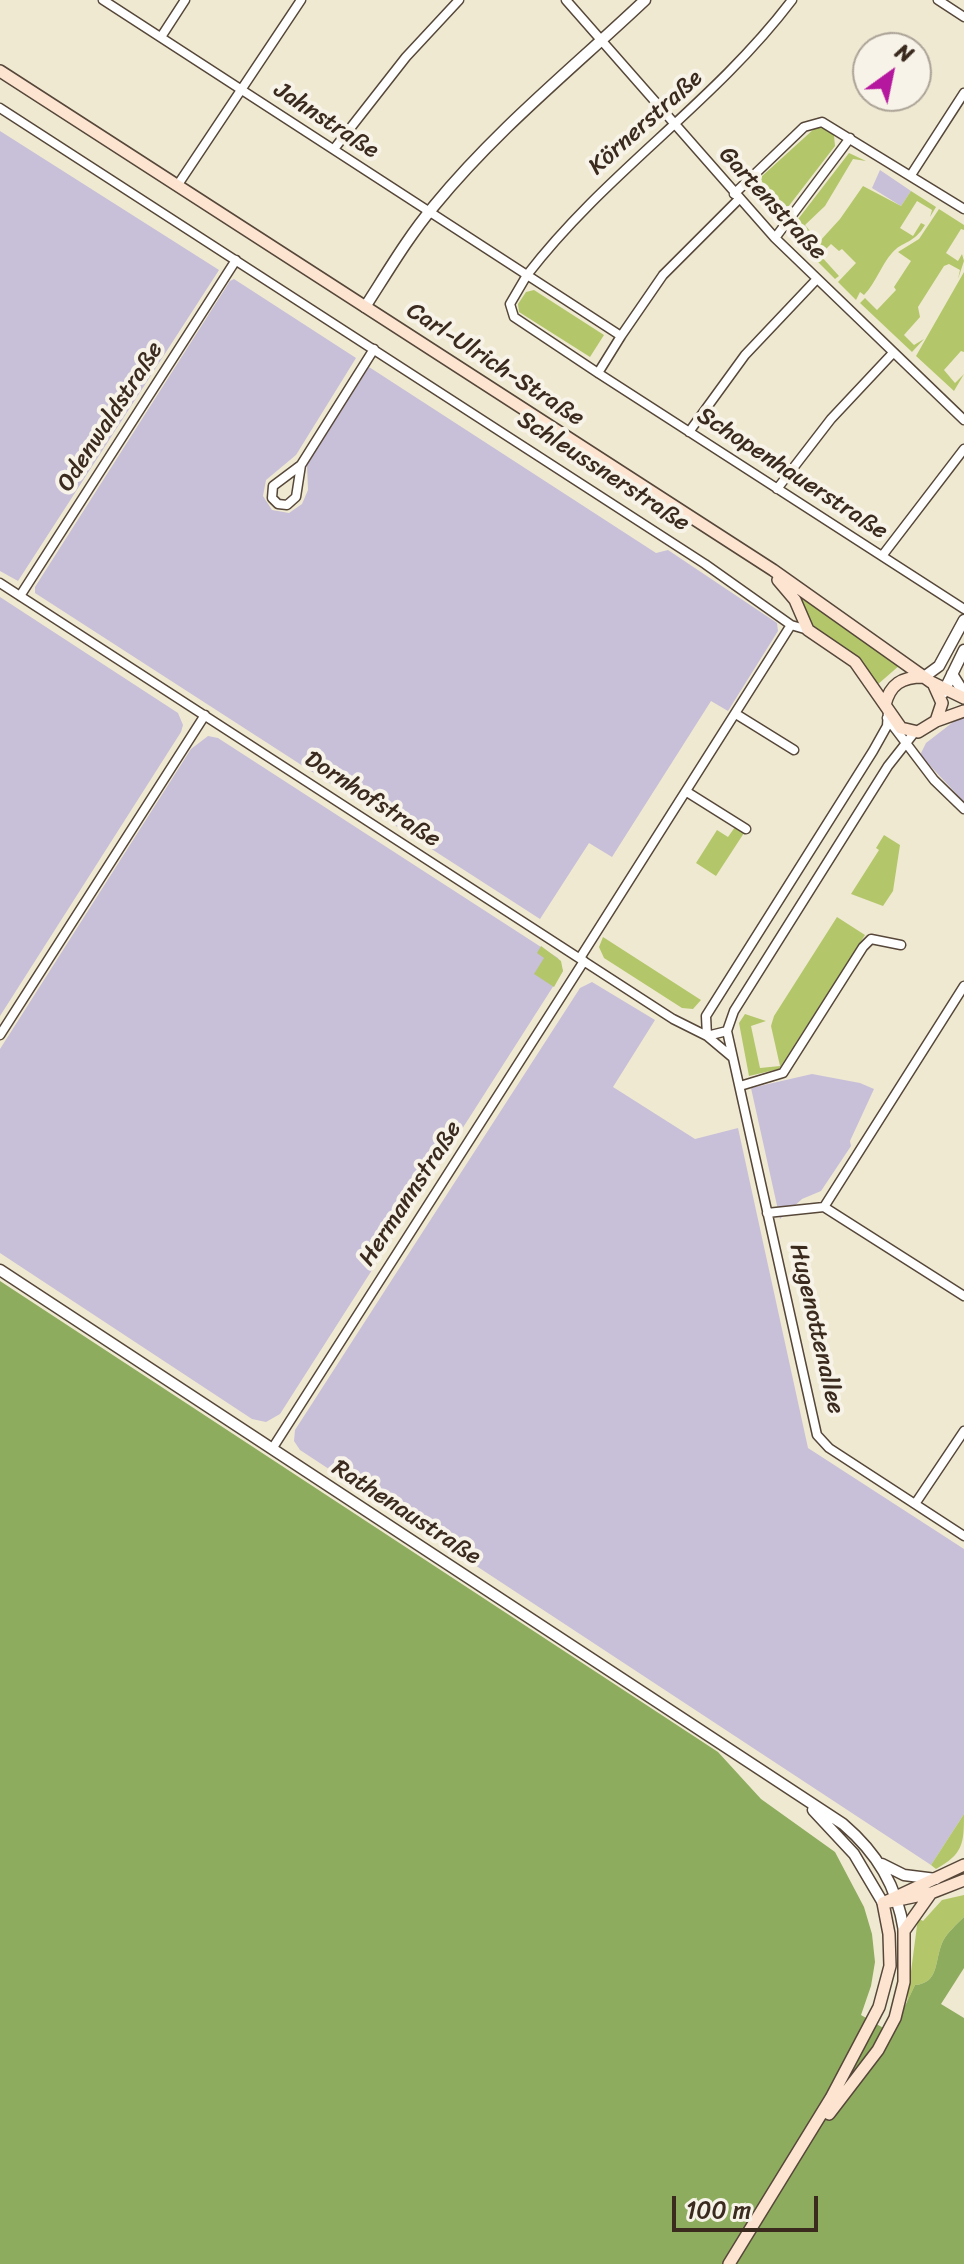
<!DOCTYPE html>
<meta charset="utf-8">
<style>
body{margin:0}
#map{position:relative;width:964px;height:2264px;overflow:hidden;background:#efe9d2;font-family:Sriracha,sans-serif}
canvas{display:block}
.north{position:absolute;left:852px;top:32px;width:80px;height:80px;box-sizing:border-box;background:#f7f3e8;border:2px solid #aca397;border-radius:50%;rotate:33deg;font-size:22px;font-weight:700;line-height:32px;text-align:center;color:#3b2a1e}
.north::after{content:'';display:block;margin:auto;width:28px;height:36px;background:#b5179e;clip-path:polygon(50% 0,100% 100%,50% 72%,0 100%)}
.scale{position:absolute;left:672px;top:2196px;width:146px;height:36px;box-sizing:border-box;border:4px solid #3b2a1e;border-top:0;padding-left:10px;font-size:24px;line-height:28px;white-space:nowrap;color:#3b2a1e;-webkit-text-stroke:6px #f7f3e8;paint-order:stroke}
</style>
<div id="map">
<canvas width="964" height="2264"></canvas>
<div class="north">N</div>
<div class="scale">100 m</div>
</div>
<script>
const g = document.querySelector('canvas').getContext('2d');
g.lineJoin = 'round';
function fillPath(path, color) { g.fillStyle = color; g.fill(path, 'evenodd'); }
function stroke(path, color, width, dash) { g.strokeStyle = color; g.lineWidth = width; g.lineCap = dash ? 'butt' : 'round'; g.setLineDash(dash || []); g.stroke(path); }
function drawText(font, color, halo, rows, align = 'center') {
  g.font = font + ' Sriracha,sans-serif'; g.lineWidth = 8; g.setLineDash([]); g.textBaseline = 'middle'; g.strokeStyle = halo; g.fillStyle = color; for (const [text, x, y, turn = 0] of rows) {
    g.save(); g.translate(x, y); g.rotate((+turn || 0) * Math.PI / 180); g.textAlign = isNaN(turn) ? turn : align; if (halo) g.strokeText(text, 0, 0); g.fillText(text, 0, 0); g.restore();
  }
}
const industrial = new Path2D(`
 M0,131L219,270L18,581L0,571Z
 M880,170L911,191L901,206L872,188Z
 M234,279L356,358L296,455L266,480L263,496L272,510L289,513L302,504L308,490L307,465L369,367L656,553L668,550L777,623L778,631L728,711L711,701L612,857L589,843L540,919L35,593V587L230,281Z
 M0,597L178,713L183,725L181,732L0,1016Z
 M964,718V802L920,755L926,743L957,719Z
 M208,736L218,738L558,958L563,971L280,1414L266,1422L252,1419L0,1253V1049L191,749Z
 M592,982L655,1020L613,1087L695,1139L738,1128L808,1448L964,1549V1814L931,1865L300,1450L294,1441L295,1430L580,988Z
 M812,1074L860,1083L874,1089L850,1141L851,1146L821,1191L802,1199L780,1219L751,1088Z`);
const green = new Path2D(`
 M815,128H823L834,135L835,146L778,220L750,191V187Z
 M849,153L866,161L853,159L825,206L805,225L817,239H813L806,249L792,235L800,234L799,229L792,227Z
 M863,186L901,206L911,191L936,207L930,217L932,210L917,201L900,228L913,236L921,223L925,225C914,244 902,241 892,253C881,265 876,283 864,295L860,292L856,300L838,282L856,263L842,249L839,251L831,244L820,255L839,276L835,279L809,253L840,219Z
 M939,209L964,225V230L961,229L946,253L958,261L962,254L964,261L958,279L960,270L949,264L944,266L918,307L920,317L904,335L914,345L924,339L912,352L860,303L865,298L877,310L896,290L894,287L911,261L898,252L919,239Z
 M964,272V352L961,351L944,370L955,383L964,374L954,391L916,356Z
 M534,290L604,335L590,357L519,312L518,304L526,292Z
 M803,598L900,665L877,685L815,630L800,600Z
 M735,827L744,833L716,876L696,863L717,830L728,837Z
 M884,835L900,845L893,891L883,906L851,894L879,850L876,848Z
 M837,917L865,935L779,1069L749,1076L739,1023L745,1014L766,1021L751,1026L760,1068L780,1066L771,1026L774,1016Z
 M603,937L701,1000L693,1009L682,1008L604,958L599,947Z
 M541,946L561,961L563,971L554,987L534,974L544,958L537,953Z
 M964,1814C964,1844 963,1854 936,1869L931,1865Z
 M964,1895V1917C957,1924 947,1933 943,1941C934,1960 940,1983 915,1985L907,2002L918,1918L923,1921L942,1900Z`);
const forest = new Path2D(`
 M0,1281L718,1752L761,1799L835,1852L864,1907L872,1934L875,1962L871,1986L861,2015L892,2033L915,1985C940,1983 934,1960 943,1941C947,1933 957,1924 964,1917V1968L941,2004L964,2018V2264H0Z`);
const minor = new Path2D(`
 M103,0L527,275C606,172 714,103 792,0
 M566,0L775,238L964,420
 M938,0L964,17
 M161,37L185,0
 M0,108L705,564L791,625L808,630
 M334,149L406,57L459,0
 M911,175L964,93
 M177,186L301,0
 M734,194L804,127L822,122L964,209
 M775,238L850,138
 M527,275L621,336L598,373L514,317L510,304Z
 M621,336L663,275L739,199
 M598,373L964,609
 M689,432L745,355L816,280
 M301,465L296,497L287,505L278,504L272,498L273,486L301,465L374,349
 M777,489L831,419L892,354
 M882,556L964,449
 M0,583L673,1019L707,1036L727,1031
 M20,596L236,260
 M736,714L794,750
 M887,718L934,780L964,809
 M914,733L888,766L734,1011L727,1031L817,1435L829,1448L964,1536
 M687,792L746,829
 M580,958L791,625
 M0,1035L205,715
 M732,1057L707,1036L706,1016L873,751L887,726L888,711
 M740,1086L783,1073L863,947L871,939L901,945
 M824,1207L964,986
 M767,1213L824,1207L964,1296
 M272,1449L584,961
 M915,1504L964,1431`);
const tertiary = new Path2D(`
 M365,307C387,273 408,237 434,206C497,129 573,68 645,0
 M952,674L964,693
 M924,677L939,666L964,620
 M943,693L964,650
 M0,1270L843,1824C877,1853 897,1886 904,1931
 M813,1810L854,1854L883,1903
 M882,1864L904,1875L936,1879`);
const secondary = new Path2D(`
 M0,71L773,570L931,682L964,698
 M778,580L795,600L808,630L855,662L901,728L918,732L936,721L942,703L933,683
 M885,705C890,684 902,677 923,677
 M936,721L964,711
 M883,1903L964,1865
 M884,1903L931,1893L964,1880
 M829,2114L878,2050L895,2018L904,1982V1931L931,1893
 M729,2264L831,2098L879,2007L890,1966L889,1934L883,1903`);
const streetNames = [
 ["Jahnstraße",326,121,33],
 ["Körnerstraße",646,123,-42],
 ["Gartenstraße",772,204,47],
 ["Carl-Ulrich-Straße",495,365,33],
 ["Odenwaldstraße",111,417,-57],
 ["Schleussnerstraße",603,472,33],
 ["Schopenhauerstraße",792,474,33],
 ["Dornhofstraße",372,800,33],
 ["Hermannstraße",411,1194,-57],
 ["Hugenottenallee",816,1329,77],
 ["Rathenaustraße",406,1513,33]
];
fillPath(industrial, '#c8bfd8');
fillPath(green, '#b3c76a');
fillPath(forest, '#8eac5e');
stroke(minor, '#564739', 11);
stroke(tertiary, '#564739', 13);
stroke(secondary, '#564739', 14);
stroke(minor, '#fff', 8);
stroke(tertiary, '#fff', 10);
stroke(secondary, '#fde4d1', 11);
drawText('24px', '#3b2a1e', '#f7f3e8', streetNames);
</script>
